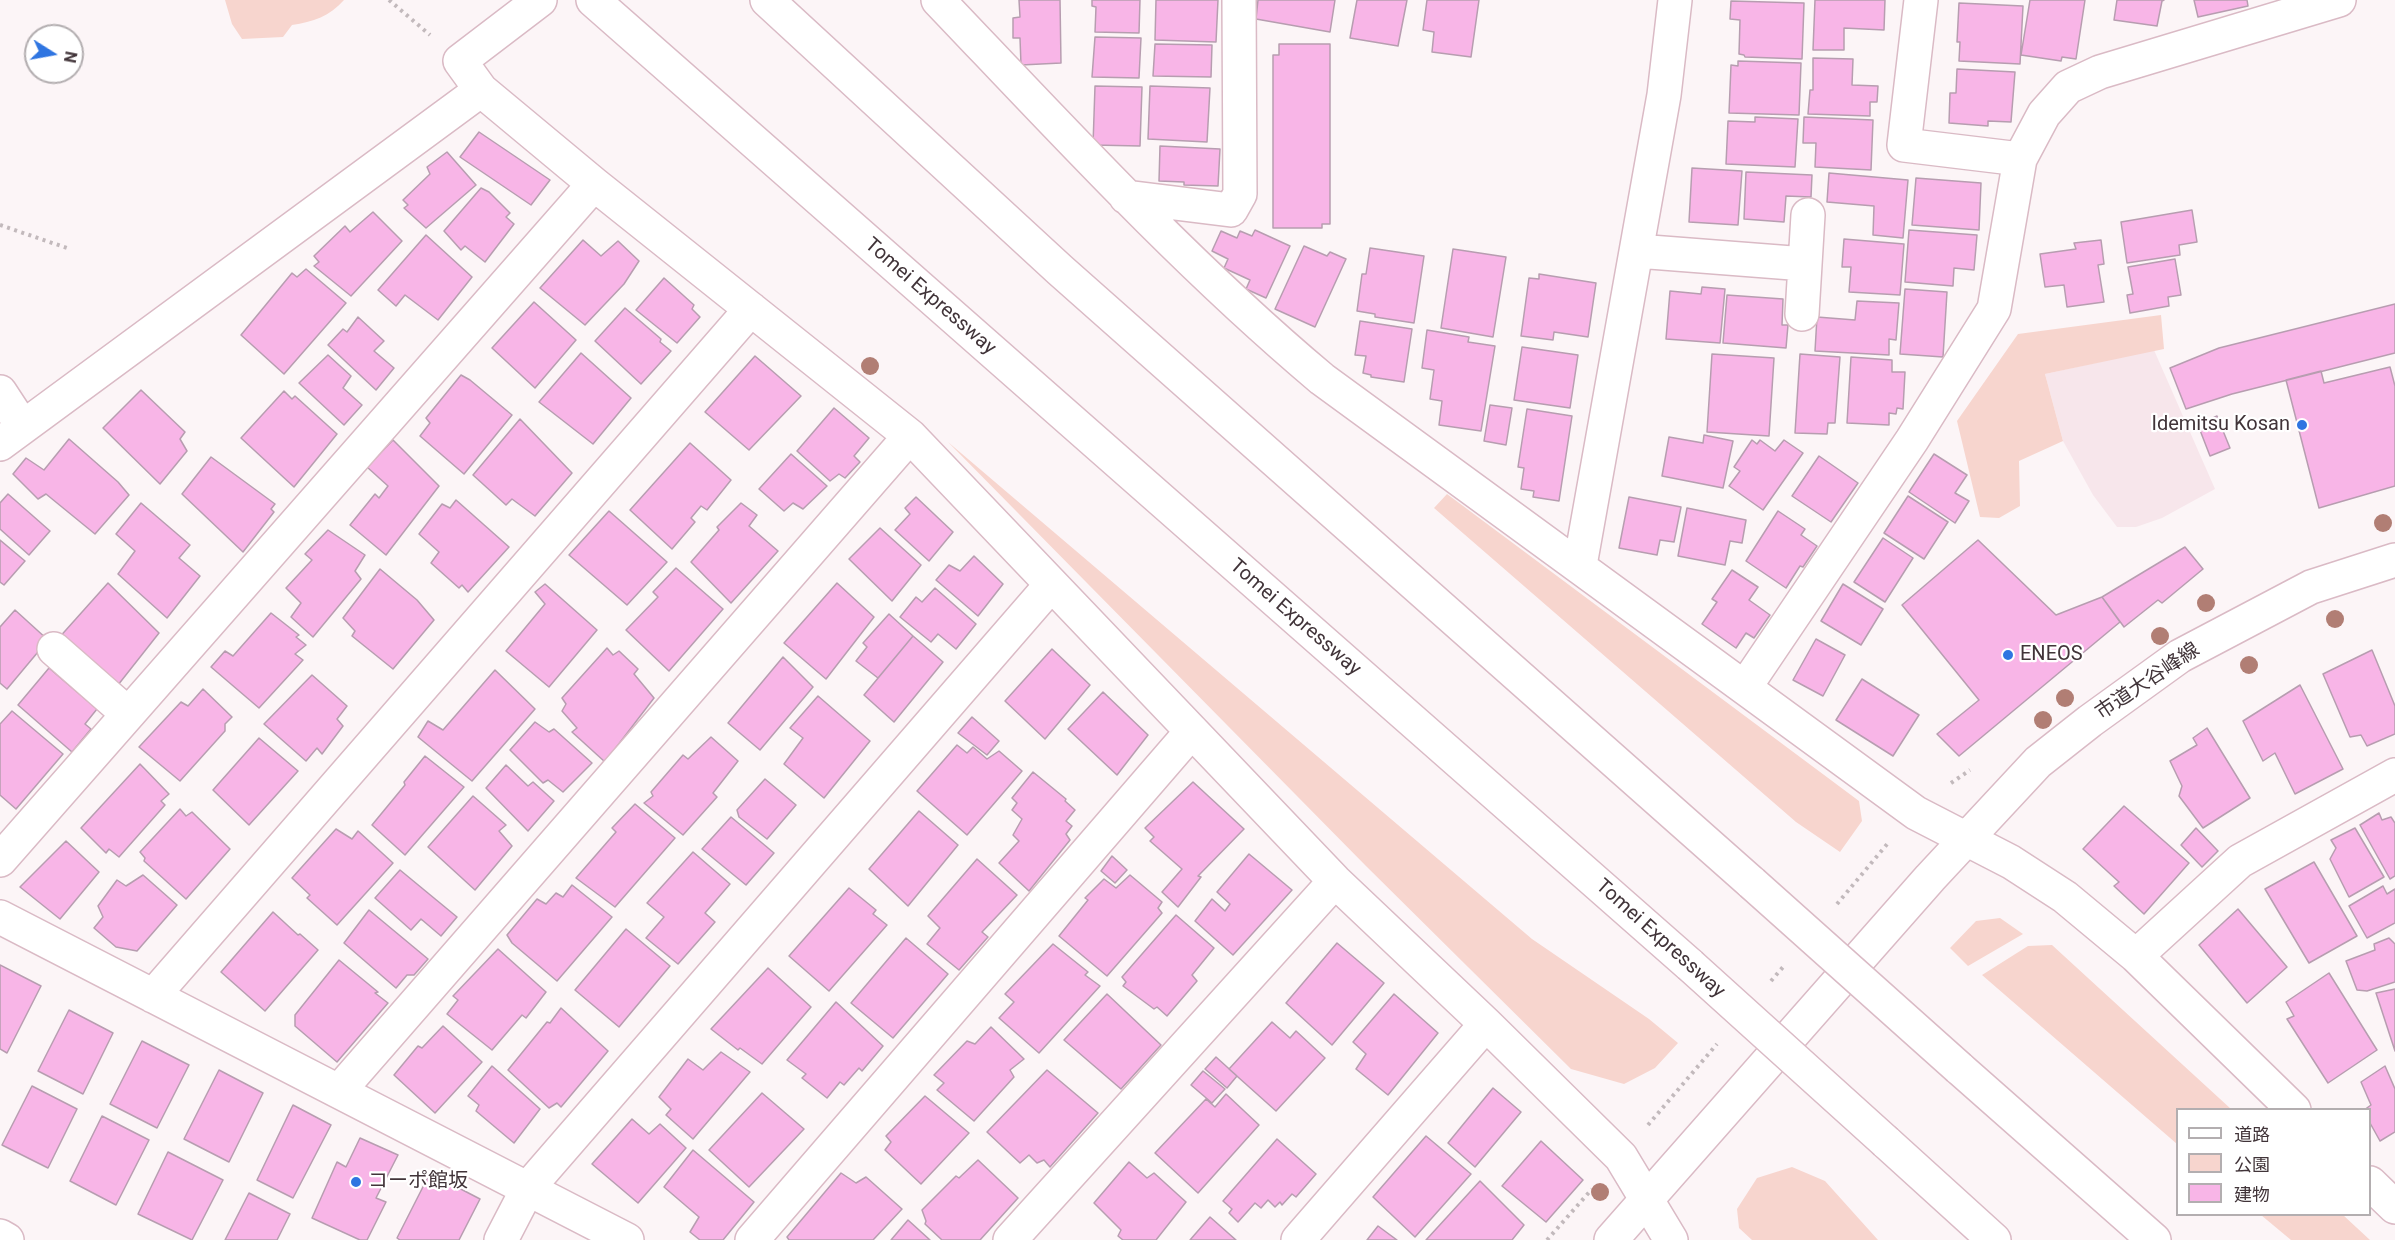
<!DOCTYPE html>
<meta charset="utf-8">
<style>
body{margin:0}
#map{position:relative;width:2395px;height:1240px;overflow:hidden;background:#fcf5f7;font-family:Roboto,"Noto Sans JP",sans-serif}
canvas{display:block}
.legend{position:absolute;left:2176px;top:1108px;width:195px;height:108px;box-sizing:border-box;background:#fff;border:2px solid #b3aeb0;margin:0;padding:8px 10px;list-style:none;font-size:18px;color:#413439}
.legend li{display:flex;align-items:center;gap:12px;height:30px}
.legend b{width:30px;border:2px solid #b3aeb0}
.north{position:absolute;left:24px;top:24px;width:60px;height:60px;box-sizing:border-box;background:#fff;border:2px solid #b3aeb0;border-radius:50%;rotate:101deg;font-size:16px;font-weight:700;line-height:24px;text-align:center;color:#413439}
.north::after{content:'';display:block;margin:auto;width:21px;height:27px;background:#2f75e1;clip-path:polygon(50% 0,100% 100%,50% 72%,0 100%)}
</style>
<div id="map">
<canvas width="2395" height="1240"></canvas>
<ul class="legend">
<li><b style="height:8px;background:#fff"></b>道路</li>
<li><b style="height:16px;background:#f7d5ce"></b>公園</li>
<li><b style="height:16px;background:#f8b5e7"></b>建物</li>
</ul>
<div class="north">N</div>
</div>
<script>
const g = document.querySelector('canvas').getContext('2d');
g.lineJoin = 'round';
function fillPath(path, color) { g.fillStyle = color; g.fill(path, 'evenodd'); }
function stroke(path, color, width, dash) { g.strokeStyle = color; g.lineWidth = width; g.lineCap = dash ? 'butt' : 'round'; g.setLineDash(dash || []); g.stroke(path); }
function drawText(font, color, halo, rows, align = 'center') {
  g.font = font + ' Roboto,"Noto Sans JP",sans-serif'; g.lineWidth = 4.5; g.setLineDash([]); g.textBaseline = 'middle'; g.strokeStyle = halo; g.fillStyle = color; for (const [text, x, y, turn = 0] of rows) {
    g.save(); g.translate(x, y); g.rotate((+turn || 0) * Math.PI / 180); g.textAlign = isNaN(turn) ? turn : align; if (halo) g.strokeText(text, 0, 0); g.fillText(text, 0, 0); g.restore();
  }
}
const built = new Path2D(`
 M2154,350L2215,489L2162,518L2136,527H2117L2093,495L2063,441L2045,374Z`);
const green = new Path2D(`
 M225,0H344C330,16 313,22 292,25L283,37L242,39L232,24Z
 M2161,315L2164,349L2045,374L2063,441L2019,461L2020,506L1999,518L1980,517L1957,421L2018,334Z
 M948,442L1532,939L1649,1019L1678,1043L1655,1068L1624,1084L1571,1069L1366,866Z
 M1447,494L1859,801L1862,821L1840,852L1796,822L1434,508Z
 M2000,918L2023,934L1968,966L1950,948L1976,921Z
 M2052,945L2231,1109L2178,1110L2177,1144L1982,975L2028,946Z
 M1792,1167L1825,1181L1878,1240H1752L1739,1228L1737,1209L1757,1178Z
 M2261,1215H2343L2370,1240H2291Z`);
const building = new Path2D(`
 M1019,0H1060L1061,63L1021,65L1020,38H1013V18L1020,17Z
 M1092,0H1140L1139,33L1095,32L1096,7L1092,6Z
 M1156,0H1218L1216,42L1155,40Z
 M1258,0H1335L1330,32L1256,19Z
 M1357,0H1407L1398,46L1350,38Z
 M1427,0H1479L1471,57L1432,52L1434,32L1423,30Z
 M1815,0H1885L1884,30L1844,28V50H1813Z
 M2030,0H2085L2076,59L2062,57L2061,61L2021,55Z
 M2117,0H2164L2162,1L2157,26L2114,20Z
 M2194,0H2247L2248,6L2198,17Z
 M1731,1L1804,3L1802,59L1745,57L1744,55L1739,54L1740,20L1730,19Z
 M1959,3L2023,6L2020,64L1959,61L1960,42H1957Z
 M1095,37L1141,38L1139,78L1092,77Z
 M1155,44L1212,45L1211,77L1153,76Z
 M1279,44H1330V224H1322V228H1273V55H1279Z
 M1813,58L1853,59L1852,85L1878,86L1877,102H1870V116L1808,114L1810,90H1813Z
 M1738,61L1801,63L1799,115L1729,113L1731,65L1738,66Z
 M1957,69L2015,72L2011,122L1988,121V126L1949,123L1950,93H1956Z
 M1095,86L1142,87L1140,146L1093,145Z
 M1150,86L1210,88L1207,142L1148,139Z
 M1755,117L1798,119L1795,167L1726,164L1728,121L1755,122Z
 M1804,117L1873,120L1871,170L1815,167L1816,143H1803Z
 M479,132L550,180L531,205L460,157Z
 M1160,146L1220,149L1218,186L1184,185V182L1159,181Z
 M447,152L476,185L426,228L404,208L408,205L403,200L430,174L427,167Z
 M1692,168L1742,171L1738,225L1689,222Z
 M1746,172L1812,175L1811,197L1786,196L1784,222L1744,219Z
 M1829,173L1908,180L1903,238L1873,235L1874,206L1827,202Z
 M1916,178L1981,183L1979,230L1912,225Z
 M481,188L489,192L510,213L506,217L514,224L485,262L465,246L461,250L444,231Z
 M2192,210L2197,242L2179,245L2180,255L2127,263L2121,222Z
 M373,212L402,241L351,296L314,266L319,262L314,256L345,226L350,232Z
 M1255,230L1290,246L1266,298L1246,289L1250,280L1224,268L1228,259L1212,251L1221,231L1237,238L1240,231L1252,236Z
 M1909,230L1977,235L1974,270L1954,268L1953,286L1905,282Z
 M426,235L472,277L438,320L405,295L396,306L378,290Z
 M1844,239L1904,244L1900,295L1849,292L1851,267H1842Z
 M583,240L601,256L618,241L639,261L624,284L585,325L540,288Z
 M2101,240L2104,264L2098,265L2104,302L2067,307L2064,285L2045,287L2040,254L2076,249L2074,243Z
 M1304,246L1327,256L1330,252L1346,259L1315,327L1275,309Z
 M1370,248L1424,256L1414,323L1375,317V314L1357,311L1362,274H1366Z
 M1453,249L1506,257L1493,337L1441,328Z
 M2175,259L2181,295L2168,297L2169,306L2130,313L2127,295L2133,294L2128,267Z
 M306,269L346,303L284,374L241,335L292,273L297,277Z
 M1539,274L1596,283L1588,337L1554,332L1553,340L1521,336L1529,278L1539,279Z
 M664,278L694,305L692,309L700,317L677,343L636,310Z
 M1702,287L1725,289L1720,343L1666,339L1670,291L1701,294Z
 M1905,289L1947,292L1943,357L1900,354Z
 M1727,295L1783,299L1782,325H1788L1786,348L1723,343Z
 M1857,301L1899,303L1896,340L1889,339V355L1815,351L1817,317L1855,320Z
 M534,302L576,340L535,388L492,348Z
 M2395,304V353L2232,394L2186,409L2170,368L2219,348Z
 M625,308L661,339L660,342L671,351L641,384L595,341Z
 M358,317L384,341L374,351L394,368L376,390L328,345L343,329L347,332Z
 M1360,321L1412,329L1404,382L1371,377V375L1363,373L1366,356L1355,355Z
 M1427,330L1469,337L1468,342L1495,346L1481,431L1439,425L1442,401L1430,399L1434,370L1422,368Z
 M1522,347L1578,355L1570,408L1514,400Z
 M581,353L631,398L593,444L539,402Z
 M1712,354L1774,358L1769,436L1707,432Z
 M1800,354L1840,357L1835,423H1828L1827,434L1795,433Z
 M328,355L351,376L343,388L362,405L344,425L299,383Z
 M755,356L801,396L749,450L705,412Z
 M1851,357L1892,360V372H1905L1903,409L1897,408L1896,414L1889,413V425L1847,423Z
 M2390,367L2395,386V486L2319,508L2286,380L2321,371L2324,383Z
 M461,375L470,380L512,415L464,474L420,436L430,423L426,418Z
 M141,390L185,432L180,439L187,451L160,484L103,428Z
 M284,391L292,399L295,396L337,434L294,487L241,438Z
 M1490,405L1512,408L1506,445L1484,441Z
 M834,408L869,438L854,456L860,462L845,478L839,474L830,481L797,451Z
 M1527,409L1572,416L1559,501L1533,497L1534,491L1521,489L1524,468L1518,467Z
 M2217,416L2230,448L2210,456L2198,425Z
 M520,419L572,473L535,516L512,499L506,505L473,475Z
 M1704,435L1733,441L1723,488L1662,476L1669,437L1703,443Z
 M69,439L118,482L129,495L95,534L46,494L38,499L13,474L26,458L44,470Z
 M393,440L439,486L386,555L350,525L375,494L379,498L388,486L367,467Z
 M1752,440L1757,444L1760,440L1775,451L1784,440L1803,453L1763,510L1729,486L1740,471L1734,467Z
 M690,443L731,480L707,510L701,506L691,518L695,522L672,549L630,510Z
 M791,454L827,486L803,509L793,503L784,511L759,489Z
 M1934,454L1967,475L1955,493L1969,501L1955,523L1909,492Z
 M1819,456L1858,483L1831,522L1792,496Z
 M211,457L275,504L271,509L274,512L243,552L182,494Z
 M8,494L50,531L29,555L0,529V503Z
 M1908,496L1948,522L1924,559L1884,533Z
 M916,497L953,532L929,561L895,530L910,514L905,508Z
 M1629,497L1681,507L1674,542L1660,540L1657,555L1619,548Z
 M456,500L509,547L468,592L462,585L459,588L431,563L439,552L419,534L442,504L450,508Z
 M141,503L190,545L179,558L200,576L167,618L118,574L135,551L116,534Z
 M741,503L757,515L749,526L778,551L731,603L691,562L719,530L717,527Z
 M1687,508L1746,520L1742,543L1730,541L1725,565L1678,556Z
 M609,511L667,562L627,605L569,555Z
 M1778,511L1805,529L1801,535L1817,546L1803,567L1800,566L1786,588L1746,561Z
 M880,528L921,565L892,601L849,559Z
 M328,530L365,555L355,571L361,579L313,637L291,617L301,603L286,588L312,560L305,554Z
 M1883,538L1913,558L1885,602L1854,582Z
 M0,540L25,561L4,585L0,582Z
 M1978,540L2056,615L2102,597L2120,622L1959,756L1937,734L1979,700L1902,605Z
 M2185,547L2203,569L2162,603L2158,600L2124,627L2102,597Z
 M974,556L1003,584L978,616L936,580L949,565L960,571Z
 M676,568L723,609L669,671L626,630L658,597L653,592Z
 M380,569L417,600L434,620L393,669L352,636L355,631L343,618Z
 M1732,570L1758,587L1749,600L1770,615L1754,638L1746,633L1736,648L1702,624L1717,602L1712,599Z
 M108,583L159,633L118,685L57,640Z
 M837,583L874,617L826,679L784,643Z
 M545,584L597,630L549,687L506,651L545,604L535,592Z
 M1843,584L1883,609L1861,645L1821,621Z
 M935,588L976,624L956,649L938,634L931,642L900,617L916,597L922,602Z
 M15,610L48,640L7,689L0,683V627Z
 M271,613L299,635L296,637L306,645L295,654L303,660L259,708L211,667L225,651L233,656Z
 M889,614L913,636L878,678L856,661L867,647L863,643Z
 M913,636L943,662L894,722L864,695Z
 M1816,639L1845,655L1823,696L1793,680Z
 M607,648L613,655L619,651L638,669L634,674L654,698L605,762L572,732L577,728L562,711L566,704L562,698Z
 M1052,649L1090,685L1045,739L1005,701Z
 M2372,650L2395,706V734L2367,746L2361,735L2350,737L2323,674Z
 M783,657L813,687L760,750L728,723Z
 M49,668L97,709L85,724L91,729L72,752L18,705Z
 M495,670L535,709L472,781L418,737L428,721L443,730Z
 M312,675L347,706L337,719L343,726L322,754L317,748L306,761L264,724Z
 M1862,679L1919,715L1893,756L1836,720Z
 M2300,685L2343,769L2295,794L2275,753L2263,761L2243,721Z
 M203,689L232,717L225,724V731L180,781L139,747L181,702L188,706Z
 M1103,692L1148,735L1117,775L1068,729Z
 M818,696L870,741L824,798L784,764L803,738L790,728Z
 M12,711L63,754L16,809L0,795V724Z
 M972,717L999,741L987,755L958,733Z
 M535,722L549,732L554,729L592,763L563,792L548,780L543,783L510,750Z
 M2207,728L2250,798L2203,828L2179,796L2182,786L2170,761L2197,745L2193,738Z
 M711,737L738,761L713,793L717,797L683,835L644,803L653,796L651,792L683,755L688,759Z
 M259,738L298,771L249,825L213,790Z
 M957,745L967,753L973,747L987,759L999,751L1022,771L967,835L917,791Z
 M425,756L464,787L405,855L372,825L405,785L404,782Z
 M140,764L169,794L161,801L165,805L119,857L109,849L106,853L81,828Z
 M506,765L528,786L533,782L554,801L528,831L486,788Z
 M1033,772L1066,799L1065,801L1075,810L1066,821L1072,826L1066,834L1070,840L1029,891L999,863L1019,841L1013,835L1022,819L1012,810L1017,803L1012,798Z
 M765,779L796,805L767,839L739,817L737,810Z
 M1193,782L1244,829L1198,876L1201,877L1178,907L1162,892L1182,869L1150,841L1154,837L1145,828Z
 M473,796L506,825L499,831L512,846L475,890L428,847Z
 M635,804L675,838L615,907L576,878L616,832L612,828Z
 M2124,806L2189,863L2144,914L2114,886L2119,882L2083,849Z
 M180,809L186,816L192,812L230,849L186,899L144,861L145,858L140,852Z
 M919,811L958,845L908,906L869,869Z
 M2379,813L2382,820L2391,817L2395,823V876L2390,879L2360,825Z
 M731,817L774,853L746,885L702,849Z
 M2196,828L2218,851L2202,867L2181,845Z
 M2355,828L2384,877L2349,897L2330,859L2336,848L2331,840Z
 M336,829L352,839L358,831L393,863L337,925L307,898L310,895L292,878Z
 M66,841L99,872L60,919L20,887Z
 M693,852L730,884L705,913L715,922L678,964L646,938L664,917L647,903Z
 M1249,854L1292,890L1233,955L1195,921L1212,899L1225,911L1230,904L1217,892Z
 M1112,856L1127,870L1115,883L1101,871Z
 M977,859L1017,895L982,932L988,937L959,970L927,944L940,928L928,916Z
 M2314,862L2357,936L2309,963L2265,889Z
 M400,870L457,917L441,936L421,919L411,930L375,898Z
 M143,875L177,905L137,951L116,947L94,928L103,917L98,906L117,880L126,886Z
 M1130,875L1162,902L1158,908L1162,913L1107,976L1059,936L1088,900L1085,898L1104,879L1116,888Z
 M572,885L612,917L557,981L512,943L507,935L537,899L546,904L556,893L563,897Z
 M2383,886L2387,894L2395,889V923L2367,938L2349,906Z
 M849,888L876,910L873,914L887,925L829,991L789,956Z
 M2238,909L2287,967L2247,1003L2199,945Z
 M369,910L428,959L414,975H407L396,988L344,943Z
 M273,912L298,935L300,934L318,950L265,1011L221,972Z
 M1176,915L1214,948L1192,975L1197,981L1167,1016L1157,1007L1154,1009L1123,986L1126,982L1122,977Z
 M626,929L670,966L619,1027L575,990Z
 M906,938L948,974L893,1038L851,1003Z
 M2389,938L2395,944V982L2367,991L2357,990L2346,961L2375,950L2374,944Z
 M1337,943L1384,983L1332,1045L1286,1003Z
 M1053,944L1088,972L1085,975L1100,986L1039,1053L999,1018L1014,1002L1005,994Z
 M498,949L546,992L526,1018L522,1015L492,1050L447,1014L458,1000L453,996Z
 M339,960L378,992L375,993L388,1003L337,1062L295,1026V1015Z
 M0,965L41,986L7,1053L0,1049Z
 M768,968L811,1007L762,1064L740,1048L738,1050L711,1029Z
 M2329,973L2377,1050L2328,1083L2287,1019L2294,1016L2286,1002Z
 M2395,989V1051L2376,993Z
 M1107,994L1161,1045L1121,1089L1064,1040Z
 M1394,994L1438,1033L1388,1095L1356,1069L1366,1054L1353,1042Z
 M836,1002L883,1046L862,1071L859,1068L844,1085L840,1082L827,1098L802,1078L806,1074L787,1060Z
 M561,1008L608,1051L561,1107L557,1103L549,1108L508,1070L547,1022L550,1023Z
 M69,1010L113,1033L83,1094L38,1071Z
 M1272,1022L1290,1038L1296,1031L1325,1058L1276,1111L1229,1069Z
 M443,1026L482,1062L435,1113L394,1075L418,1046L422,1048Z
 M991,1027L1024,1059L1010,1070L1014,1077L974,1121L937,1090L944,1083L934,1075L967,1041L975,1044Z
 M142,1041L189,1065L157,1128L110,1104Z
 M721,1052L750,1072L693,1139L666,1115L671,1109L659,1097L688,1059L703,1070Z
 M1216,1057L1237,1076L1227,1088L1205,1069Z
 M492,1066L540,1109L514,1143L476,1111L479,1105L468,1096Z
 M2385,1066L2395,1089V1132L2380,1141L2370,1123V1110H2364L2371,1105L2361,1082Z
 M219,1070L263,1093L229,1162L184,1139Z
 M1047,1070L1098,1113L1050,1167L1044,1160L1037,1163L1029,1155L1020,1163L987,1132Z
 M1203,1071L1225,1089L1212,1103L1191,1085Z
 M32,1086L77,1109L48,1168L2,1145Z
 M1493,1088L1521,1112L1475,1167L1448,1143Z
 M762,1093L804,1129L749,1187L709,1150Z
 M1226,1094L1259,1125L1198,1193L1155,1153L1206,1099L1215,1107Z
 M925,1096L969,1133L921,1184L885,1150L891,1142L886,1136Z
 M293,1105L331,1125L293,1198L257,1180Z
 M102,1116L149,1140L116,1205L70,1181Z
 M632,1119L649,1134L660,1124L686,1148L638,1203L592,1164Z
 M1426,1136L1471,1174L1415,1237L1373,1197Z
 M360,1138L398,1155L376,1198L386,1202L367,1240H360L312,1218L337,1162L346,1167Z
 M1277,1139L1316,1174L1296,1197L1292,1194L1282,1205L1280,1202L1275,1207L1268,1200L1261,1208L1255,1203L1238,1222L1229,1213L1232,1209L1223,1201Z
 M1541,1141L1583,1180L1546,1222L1502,1186Z
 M693,1150L754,1202L723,1240H700L690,1232L699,1217L664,1187Z
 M168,1152L223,1180L192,1240L138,1214Z
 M978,1160L1018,1198L980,1240H942L925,1224L926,1221L922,1210L956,1176L959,1178Z
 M1129,1162L1147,1178L1154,1173L1186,1202L1156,1240H1123L1118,1236L1121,1230L1094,1203Z
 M430,1173L480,1199L459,1240H400L397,1238Z
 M841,1173L856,1183L866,1177L902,1209L873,1240H789L787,1237Z
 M1480,1181L1524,1225L1512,1240H1426Z
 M249,1193L290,1214L277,1240H225Z
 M1210,1217L1236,1240H1190Z
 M908,1220L930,1240H891Z
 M1378,1226L1397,1240H1367Z`);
const path = new Path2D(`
 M389,0L430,35
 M0,225L67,248
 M1951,783L1970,770
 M1837,904L1888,843
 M1771,981L1783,967
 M1648,1125L1717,1044
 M1547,1240L1592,1189`);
const minor = new Path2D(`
 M540,0L460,61L481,90L594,184L910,436L1335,881L1486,1024L1621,1157L1671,1240
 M938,0C1062,130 1184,263 1322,379L1916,813L2011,862L2065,897L2136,956L2294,1110
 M1921,0L1904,145L2020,159
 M1126,197L1231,210L1240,194L1239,0
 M1637,251L1805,264
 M1802,314L1808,215
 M0,392L23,427
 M0,444L481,90
 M1580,565L1664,95L1675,0
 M54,649L128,714
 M1745,687L1912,440L1994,309L2020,159L2044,114L2068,87L2100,72L2339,0
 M0,860L594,184
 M0,917L627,1240
 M2136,956L2240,861L2395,775
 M153,996L751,309
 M339,1091L910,436
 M2370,1183L2395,1207
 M0,1236L7,1240
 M501,1240L528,1188L1051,585
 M752,1240L1192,731
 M1010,1240L1335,881
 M1298,1240L1486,1024
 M1611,1240L1930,878L2038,762L2090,721L2180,656L2311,587L2395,560`);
const highway = new Path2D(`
 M593,0L1690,965
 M767,0L1060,270L1752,883
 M1959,1068L2154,1240
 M1886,1142L1994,1240`);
const highwayBridge = new Path2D(`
 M1752,883L1959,1068
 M1690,965L1886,1142`);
const trees = [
 [870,366],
 [2383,523],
 [2206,603],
 [2335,619],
 [2160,636],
 [2249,665],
 [2065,698],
 [2043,720],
 [1600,1192]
];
const markers = [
 [2302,425,6,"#2f75e1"],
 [2008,655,6,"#2f75e1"],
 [356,1182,6,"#2f75e1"]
];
const streetNames = [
 ["Tomei Expressway",930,297,41],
 ["Tomei Expressway",1295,618,41],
 ["市道大谷峰線",2148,682,-34],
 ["Tomei Expressway",1660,939,42]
];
const poiNames = [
 ["Idemitsu Kosan",2290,425,"right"],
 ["ENEOS",2020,655],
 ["コーポ館坂",368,1182]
];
fillPath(built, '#f7e6eb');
fillPath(green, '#f7d5ce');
fillPath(building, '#f8b5e7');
stroke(building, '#b79db0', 1.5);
stroke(minor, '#dabac5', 36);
stroke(highway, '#dabac5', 36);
stroke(path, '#c2b9bc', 4, [3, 4.5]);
stroke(minor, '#fff', 33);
stroke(highway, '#fff', 33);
stroke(highwayBridge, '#dabac5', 36, []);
stroke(highwayBridge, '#fff', 33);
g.fillStyle = '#b17e74';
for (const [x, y] of trees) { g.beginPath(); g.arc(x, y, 9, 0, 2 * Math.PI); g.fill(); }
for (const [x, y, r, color] of markers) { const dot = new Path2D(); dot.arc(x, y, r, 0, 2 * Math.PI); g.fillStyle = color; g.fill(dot); stroke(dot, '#fff', 2); }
drawText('20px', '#413439', '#fff', streetNames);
drawText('20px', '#413439', '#fff', poiNames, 'left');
</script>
